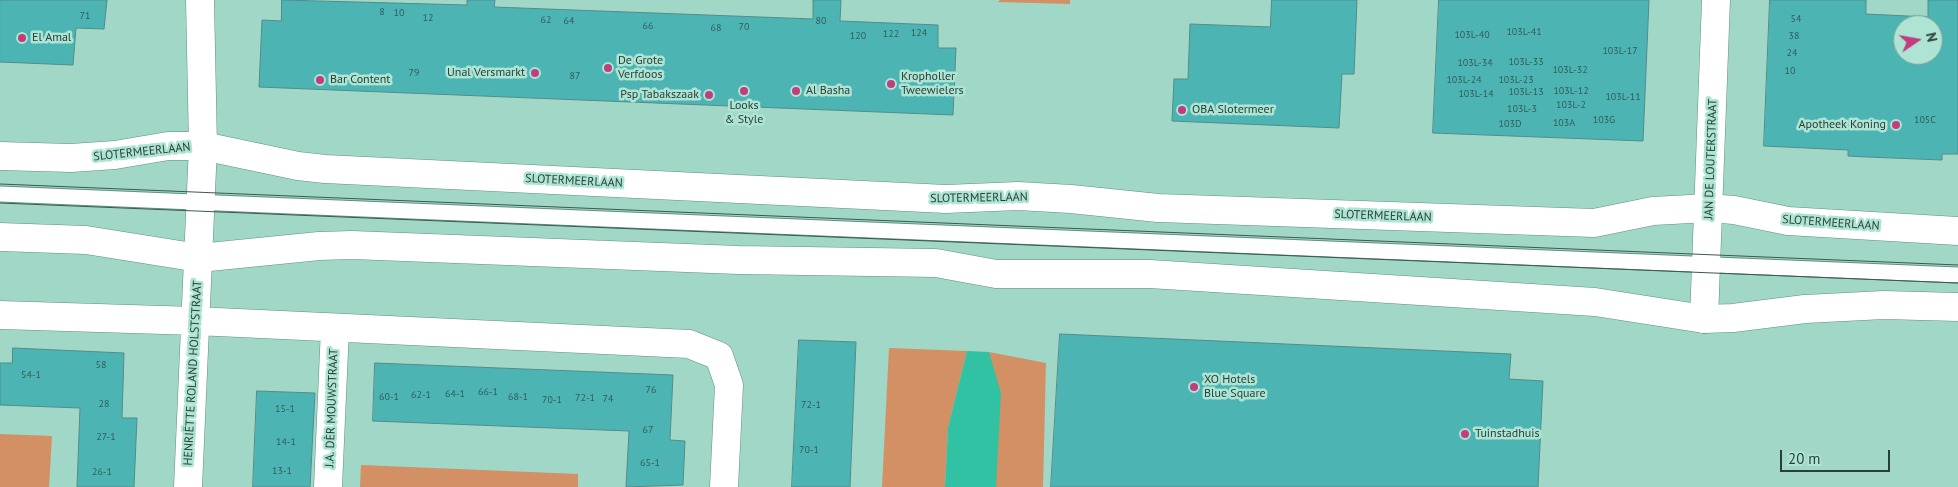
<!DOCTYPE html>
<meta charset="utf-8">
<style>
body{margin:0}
#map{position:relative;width:1958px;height:487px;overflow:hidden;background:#a1d7c6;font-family:"PT Sans",sans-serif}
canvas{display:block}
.north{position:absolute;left:1893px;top:15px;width:50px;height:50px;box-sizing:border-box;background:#ade4d3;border:1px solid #78a295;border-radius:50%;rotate:78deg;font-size:14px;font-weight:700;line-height:20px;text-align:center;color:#294039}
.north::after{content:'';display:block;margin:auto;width:18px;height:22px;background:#c23c7e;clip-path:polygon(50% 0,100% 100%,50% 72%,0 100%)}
.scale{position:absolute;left:1780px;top:450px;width:110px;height:22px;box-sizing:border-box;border:2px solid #294039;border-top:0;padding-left:6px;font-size:15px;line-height:18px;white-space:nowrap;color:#294039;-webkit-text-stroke:4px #ade4d3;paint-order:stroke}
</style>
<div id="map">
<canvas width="1958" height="487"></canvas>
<div class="north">N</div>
<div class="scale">20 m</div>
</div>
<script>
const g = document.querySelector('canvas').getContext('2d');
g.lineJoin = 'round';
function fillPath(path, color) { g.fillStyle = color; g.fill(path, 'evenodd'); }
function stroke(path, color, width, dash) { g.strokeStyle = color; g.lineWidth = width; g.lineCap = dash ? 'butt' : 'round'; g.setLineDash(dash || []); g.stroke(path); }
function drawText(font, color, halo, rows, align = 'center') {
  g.font = font + ' "PT Sans",sans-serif'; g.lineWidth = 5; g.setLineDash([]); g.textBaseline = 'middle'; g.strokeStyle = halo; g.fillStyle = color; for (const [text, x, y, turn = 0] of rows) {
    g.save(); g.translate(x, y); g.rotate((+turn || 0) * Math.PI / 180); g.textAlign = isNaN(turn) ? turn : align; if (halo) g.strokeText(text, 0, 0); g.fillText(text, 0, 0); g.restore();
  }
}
const green = new Path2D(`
 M1000,0H1070V4L998,2Z
 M889,348L967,351L948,427L945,487H882Z
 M989,352L1046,363L1043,487H996Z
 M0,434L52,436L49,487H0Z
 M361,465L578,474V487H360Z`);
const water = new Path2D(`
 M967,351L989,352L1001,393L996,487H945L948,427Z`);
const building = new Path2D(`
 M0,0H107L104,29L76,28L73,65L0,62Z
 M282,0L467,5V0H495L494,7L813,19V0H841L840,21L938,25V48H956L953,115L259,87L262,20L281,21Z
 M1272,0H1357L1354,74H1342L1339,128L1172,121L1174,79H1188L1190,24L1270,27Z
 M1439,0H1649L1643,141L1433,133Z
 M1770,0H1866V14L1928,17V0H1958V154H1942V160L1868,157L1848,156V150L1764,146ZM1903,25H1933V55H1903Z
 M1060,334L1511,354L1509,379L1543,381L1538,487H1051Z
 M799,340L856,342L850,487H792Z
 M13,348L124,353L122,418H137L134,487H77L80,408L0,405V363H12Z
 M375,363L673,375L670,440L685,441L683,485L626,487L629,431L373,421Z
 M257,391L315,393L310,487H253Z`);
const lane = new Path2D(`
 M0,194L1958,275`);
const street = new Path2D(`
 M0,315L196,321L689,344L719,356L729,385L724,487
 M1704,319L1716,0
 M188,487L203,146L200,0
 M328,487L335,328`);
const secondary = new Path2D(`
 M0,156L71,158L115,155L168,146H203L298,166L325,169L946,199L1018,196L1071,199L1158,208L1594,223L1653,211L1709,208L1734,210L1788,221L1958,231
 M0,237L86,240L199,258L319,246L352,245L738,260L936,263L996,274H1150L1595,302L1704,319L1733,318L1805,309L1884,305L1958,307`);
const tram = new Path2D(`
 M0,184L1958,265
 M0,203L1958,283`);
const markers = [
 [22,38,5,"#c23c7e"],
 [608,68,5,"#c23c7e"],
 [535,73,5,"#c23c7e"],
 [320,80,5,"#c23c7e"],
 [891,84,5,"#c23c7e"],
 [744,91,5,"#c23c7e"],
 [796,91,5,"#c23c7e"],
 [709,95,5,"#c23c7e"],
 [1182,110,5,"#c23c7e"],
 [1896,125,5,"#c23c7e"],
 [1194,387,5,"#c23c7e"],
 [1465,434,5,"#c23c7e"]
];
const numberNames = [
 ["8",382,12],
 ["10",399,13],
 ["71",85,16],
 ["12",428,18],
 ["54",1796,19],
 ["62",546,20],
 ["64",569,21],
 ["80",821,21],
 ["66",648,26],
 ["70",744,27],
 ["68",716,28],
 ["103L-41",1524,32],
 ["124",919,33],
 ["122",891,34],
 ["103L-40",1472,35],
 ["120",858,36],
 ["38",1794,36],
 ["103L-17",1620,51],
 ["24",1792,53],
 ["103L-33",1526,62],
 ["103L-34",1475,63],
 ["103L-32",1570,70],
 ["10",1790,71],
 ["79",414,73],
 ["87",575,76],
 ["103L-24",1464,80],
 ["103L-23",1516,80],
 ["103L-12",1571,91],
 ["103L-13",1526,92],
 ["103L-14",1476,94],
 ["103L-11",1623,97],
 ["103L-2",1571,105],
 ["103L-3",1522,109],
 ["103G",1604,120],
 ["105C",1925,120],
 ["103A",1564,123],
 ["103D",1510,124],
 ["58",101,365],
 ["54-1",31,375],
 ["76",651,390],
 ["66-1",488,392],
 ["64-1",455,394],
 ["62-1",421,395],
 ["60-1",389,397],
 ["68-1",518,397],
 ["72-1",585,398],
 ["74",608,399],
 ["70-1",552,400],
 ["28",104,404],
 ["72-1",811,405],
 ["15-1",285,409],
 ["67",648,430],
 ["27-1",106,437],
 ["14-1",286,442],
 ["70-1",809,450],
 ["65-1",650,463],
 ["13-1",282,471],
 ["26-1",102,472]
];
const poiNames = [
 ["El Amal",32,38],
 ["De Grote",618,61],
 ["Verfdoos",618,75],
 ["Unal Versmarkt",525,73,"right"],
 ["Kropholler",901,77],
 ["Tweewielers",901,91],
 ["Bar Content",330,80],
 ["Al Basha",806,91],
 ["Psp Tabakszaak",699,95,"right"],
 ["Looks",744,106,"center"],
 ["& Style",744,120,"center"],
 ["OBA Slotermeer",1192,110],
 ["Apotheek Koning",1886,125,"right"],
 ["XO Hotels",1204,380],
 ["Blue Square",1204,394],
 ["Tuinstadhuis",1475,434]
];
const streetNames = [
 ["SLOTERMEERLAAN",142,152,-6],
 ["JAN DE LOUTERSTRAAT",1711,159,-88],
 ["SLOTERMEERLAAN",574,181,3],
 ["SLOTERMEERLAAN",979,198,-1],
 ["SLOTERMEERLAAN",1383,216,2],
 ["SLOTERMEERLAAN",1831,223,4],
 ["HENRIËTTE ROLAND HOLSTSTRAAT",193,373,-87],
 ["J.A. DÈR MOUWSTRAAT",332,408,-88]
];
fillPath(green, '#d29064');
fillPath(water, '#30c2a2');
fillPath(building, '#4cb5b3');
stroke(building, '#528c8b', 1);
stroke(lane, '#5d9081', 17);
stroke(street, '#5d9081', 29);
stroke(secondary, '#5d9081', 29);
stroke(lane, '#fff', 15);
stroke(street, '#fff', 28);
stroke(secondary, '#fff', 28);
stroke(tram, '#3c584f', 1);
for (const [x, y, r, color] of markers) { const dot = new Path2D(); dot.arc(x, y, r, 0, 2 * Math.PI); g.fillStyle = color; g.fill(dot); stroke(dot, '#ade4d3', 2); }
drawText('10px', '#325d58', null, numberNames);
drawText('12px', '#294039', '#ade4d3', poiNames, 'left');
drawText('12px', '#294039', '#ade4d3', streetNames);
</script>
